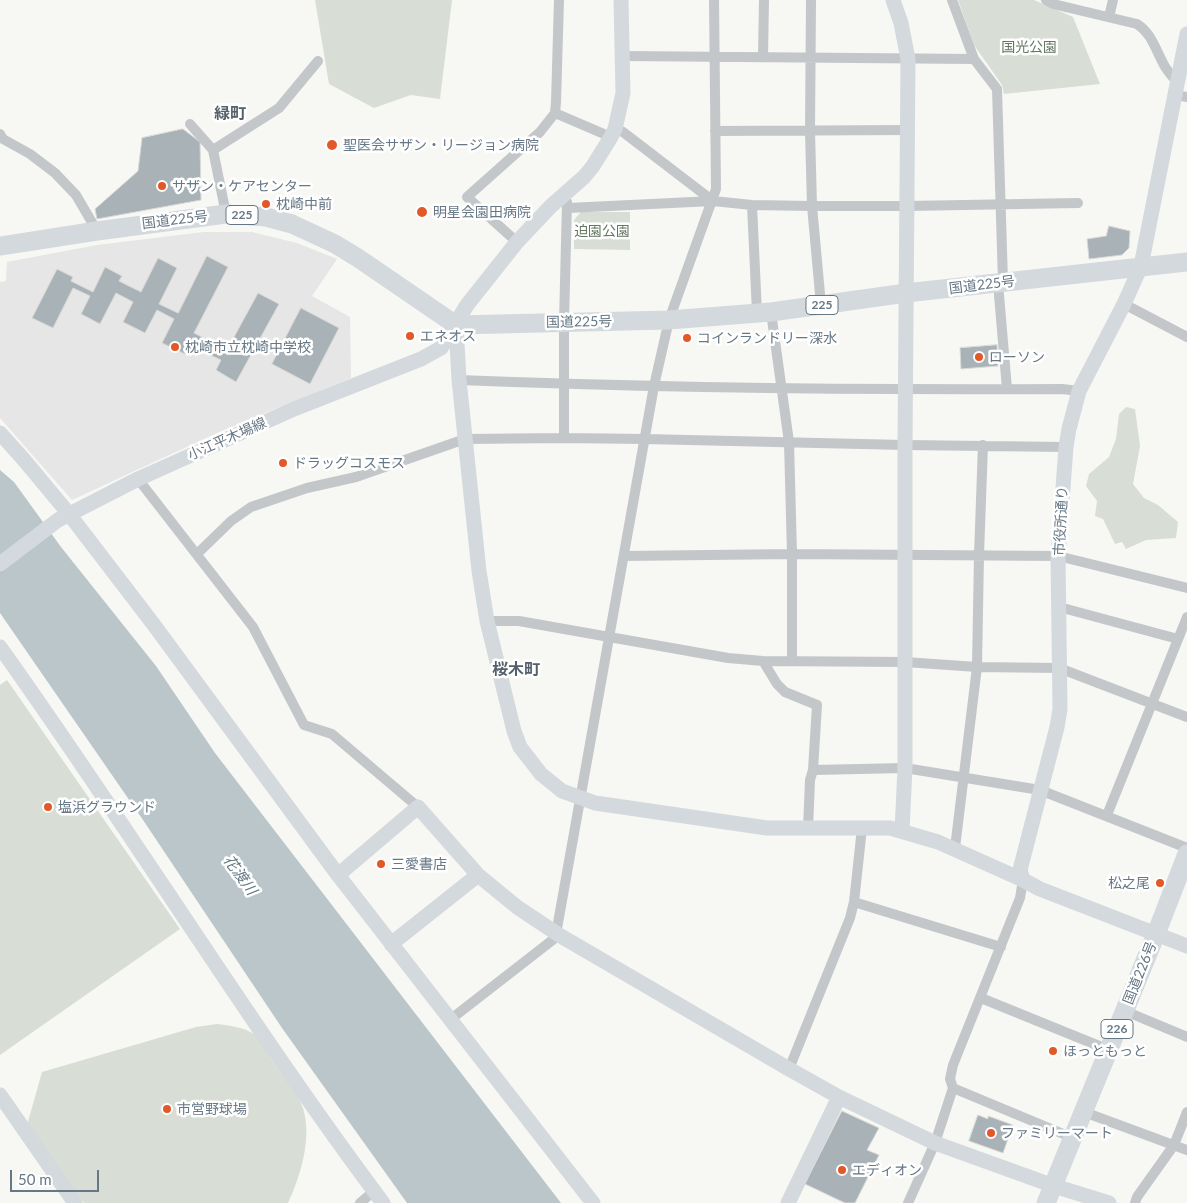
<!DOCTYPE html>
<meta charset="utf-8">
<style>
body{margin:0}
#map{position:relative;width:1187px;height:1203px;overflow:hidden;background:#f7f7f4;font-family:Lato,sans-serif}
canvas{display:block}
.scale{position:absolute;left:10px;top:1170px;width:89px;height:22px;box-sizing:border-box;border:2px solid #667785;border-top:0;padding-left:6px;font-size:15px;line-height:18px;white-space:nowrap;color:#667785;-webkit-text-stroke:4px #fff;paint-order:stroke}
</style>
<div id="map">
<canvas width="1187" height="1203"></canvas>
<div class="scale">50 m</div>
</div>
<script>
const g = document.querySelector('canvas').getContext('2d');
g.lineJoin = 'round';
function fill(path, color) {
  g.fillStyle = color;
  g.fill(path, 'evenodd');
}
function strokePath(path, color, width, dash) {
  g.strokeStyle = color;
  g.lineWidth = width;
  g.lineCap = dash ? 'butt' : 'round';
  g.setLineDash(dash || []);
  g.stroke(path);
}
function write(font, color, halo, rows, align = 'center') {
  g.font = font + ' Lato,"Noto Sans JP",sans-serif';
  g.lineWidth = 5;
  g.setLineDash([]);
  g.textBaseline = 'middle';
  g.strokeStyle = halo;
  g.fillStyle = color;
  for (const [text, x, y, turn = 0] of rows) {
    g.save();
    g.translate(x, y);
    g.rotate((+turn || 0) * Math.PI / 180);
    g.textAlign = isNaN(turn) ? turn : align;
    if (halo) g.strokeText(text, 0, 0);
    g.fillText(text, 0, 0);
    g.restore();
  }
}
const built = new Path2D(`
 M204 232H252L297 243 337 259 312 296 350 317 351 378 219 432 72 500 0 418V282L6 281 7 262 97 245Z`);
const green = new Path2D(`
 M315 0H452L440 99 411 95 374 108 329 84Z
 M958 0H1034L1073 17 1100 84 1004 94 1002 85 974 45Z
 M581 212H630V250L574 249V220Z
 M1126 407 1135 409 1140 446 1133 484 1144 498 1158 505 1178 522 1176 538 1146 540 1126 549 1122 542 1115 544 1103 519 1095 516 1097 501 1086 486 1089 474 1109 457 1116 439 1119 414Z
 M7 680 180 929 0 1055V685Z
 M217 1024C227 1025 249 1028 256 1036 264 1045 268 1056 275 1065 282 1076 296 1091 301 1103 314 1133 301 1175 288 1203H84L27 1125 42 1072 196 1027Z`);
const water = new Path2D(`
 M0 470 14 482 61 547 156 666 215 753 561 1203H407L282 1028 141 817 0 613Z`);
const building = new Path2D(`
 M183 129 200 142 201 200 97 219 95 209 138 171 142 138Z
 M1109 226 1130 231 1129 248 1122 255 1089 259 1087 239 1106 236Z
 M207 256 228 267 194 333 227 350 258 293 279 304 236 382 216 370 221 360 189 345 185 354 162 343 174 319 157 310 145 333 123 322 133 302 116 293 100 324 81 314 90 296 73 288 53 328 32 318 57 269 73 277 71 281 93 292 105 267 122 276 119 281 141 292 158 258 177 268 159 304 178 313Z
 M301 308 339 328 310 384 272 364Z
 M997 345 998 366 961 369 960 348Z
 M842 1111 879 1128 867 1150 879 1155 855 1203H845L805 1184Z
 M978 1115 988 1119V1116L1013 1125 1003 1153 969 1141Z`);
const street = new Path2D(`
 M811 0 810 131 812 206 821 305
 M952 0 974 59 997 89 1003 282
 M1046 0 1053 4 1137 24C1151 33 1155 48 1163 63 1166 70 1172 76 1177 82
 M1109 17 1113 0
 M622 56 974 59
 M763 57 764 0
 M1175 95 1187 97
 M555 113 611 137
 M190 124 213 150 226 214
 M615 129 623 132 713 201
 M715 131 908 130
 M0 134 3 139 30 154 55 173 76 195 97 231
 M213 150 279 108 318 61
 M752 205 757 313
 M568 208 713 201 752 205 812 206H907L1078 203
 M517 242 467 197 540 132 555 113 556 102 559 0
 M998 283 1007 389
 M1124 304 1187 337
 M771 312 789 442 792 554V661
 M459 380C659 388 861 390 1062 389L1079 391
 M564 438V322L567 202
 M138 479 253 627 304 725 332 734 418 807
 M197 554 231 521 251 507 307 488 356 477 465 439 564 438 645 439 905 445 1066 447
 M624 556 792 554 1058 556 1187 588
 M1059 607 1178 639
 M487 621H519L728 658 763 661 905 662 977 667 1059 668 1187 717
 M763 661 777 684 785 692 817 705 813 770 810 780 808 829
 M813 770 905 768 1040 790 1187 848
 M1107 815 1187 617
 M955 848 977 667 979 555 983 445
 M854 902 1001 947
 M556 934 654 386 669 320 716 189 714 0
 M981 998 1109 1050
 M1125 1011 1187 1037
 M451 1019 559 935
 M789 1069 850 918 854 902 862 828
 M953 1088 1073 1138
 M1084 1112 1187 1150
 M360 1203 374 1191
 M908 1203 935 1143 953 1088 950 1079 953 1065 1020 898 1023 880
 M1135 1203 1137 1197 1174 1145 1187 1112`);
const secondary = new Path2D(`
 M893 0 901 23 908 59 905 445V768L902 831
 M1187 34 1141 266 1124 304 1079 391 1069 429 1066 447 1058 556 1060 709 1057 727 1020 870 1023 880 1040 889 1187 946
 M456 325 459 380 479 571 487 621 514 731 520 747 541 774 562 791 595 803 767 828H890L938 842 1023 880
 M0 433 25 461 69 514 154 625 338 875 593 1203
 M0 564 58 520 138 479 294 409 421 359 441 348 467 305 517 242 551 206 584 177 593 166 611 137 615 129 623 93 621 0
 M0 647C131 830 248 1023 383 1203
 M338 875 418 807 478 875 517 907 559 935 789 1069 839 1097 935 1143 1054 1186 1109 1203
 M391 944 478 875
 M0 1095 75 1203
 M788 1203 839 1097`);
const highway = new Path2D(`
 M0 246 97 231 226 214 266 217 292 224 335 244 358 258 456 325 669 320 771 312 906 293 1187 262
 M1046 1203 1156 934 1187 854`);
const markers = [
 [332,145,6,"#e25829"],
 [162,186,5,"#e25829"],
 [266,204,5,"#e25829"],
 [422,212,6,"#e25829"],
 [410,336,5,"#e25829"],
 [687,338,5,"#e25829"],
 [175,347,5,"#e25829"],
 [979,357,5,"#e25829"],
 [283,463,5,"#e25829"],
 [48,807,5,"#e25829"],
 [381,864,5,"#e25829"],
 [1160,883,5,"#e25829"],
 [1053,1051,5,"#e25829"],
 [167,1109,5,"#e25829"],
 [991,1133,5,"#e25829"],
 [842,1170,5,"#e25829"]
];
const shields = [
 [242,215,32],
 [822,305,32],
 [1117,1029,32]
];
const shieldNames = [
 ["225",242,215],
 ["225",822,305],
 ["226",1117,1029]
];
const parkNames = [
 ["国光公園",1029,47],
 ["迫園公園",602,231]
];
const poiNames = [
 ["聖医会サザン・リージョン病院",343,145],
 ["サザン・ケアセンター",172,186],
 ["枕崎中前",276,204],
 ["明星会園田病院",433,212],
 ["エネオス",420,336],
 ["コインランドリー深水",697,338],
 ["枕崎市立枕崎中学校",185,347],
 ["ローソン",989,357],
 ["ドラッグコスモス",293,463],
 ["塩浜グラウンド",58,807],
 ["三愛書店",391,864],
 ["松之尾",1150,883,"right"],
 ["ほっともっと",1063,1051],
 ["市営野球場",177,1109],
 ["ファミリーマート",1001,1133],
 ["エディオン",852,1170]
];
const streetNames = [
 ["国道225号",175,220,-7],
 ["国道225号",982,285,-7],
 ["国道225号",579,322,-1],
 ["小江平木場線",227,439,-24],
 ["市役所通り",1061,521,-87],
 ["国道226号",1140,973,-68]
];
const waterNames = [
 ["花渡川",240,875,54]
];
const quarterNames = [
 ["緑町",230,114],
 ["桜木町",516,670]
];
fill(built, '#e5e6e5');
fill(green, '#d8ded5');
fill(water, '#bac6ca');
fill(building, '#a9b2b7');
strokePath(building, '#d9d9d6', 1);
strokePath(street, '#c3c7ca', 10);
strokePath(secondary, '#d4d9dd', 15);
strokePath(highway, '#d4d9dd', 19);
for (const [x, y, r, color] of markers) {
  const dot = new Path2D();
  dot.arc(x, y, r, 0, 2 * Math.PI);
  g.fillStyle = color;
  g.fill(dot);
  strokePath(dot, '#fff', 2);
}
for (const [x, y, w] of shields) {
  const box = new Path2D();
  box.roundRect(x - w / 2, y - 9.5, w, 19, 4);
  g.fillStyle = '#fff';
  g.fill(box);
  strokePath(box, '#667785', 1);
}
write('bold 12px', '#667785', null, shieldNames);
write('14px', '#657761', '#fff', parkNames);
write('14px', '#667785', '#fff', poiNames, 'left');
write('14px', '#667785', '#fff', streetNames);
write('italic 15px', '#627881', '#fff', waterNames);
write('bold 16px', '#54606a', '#fff', quarterNames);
</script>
